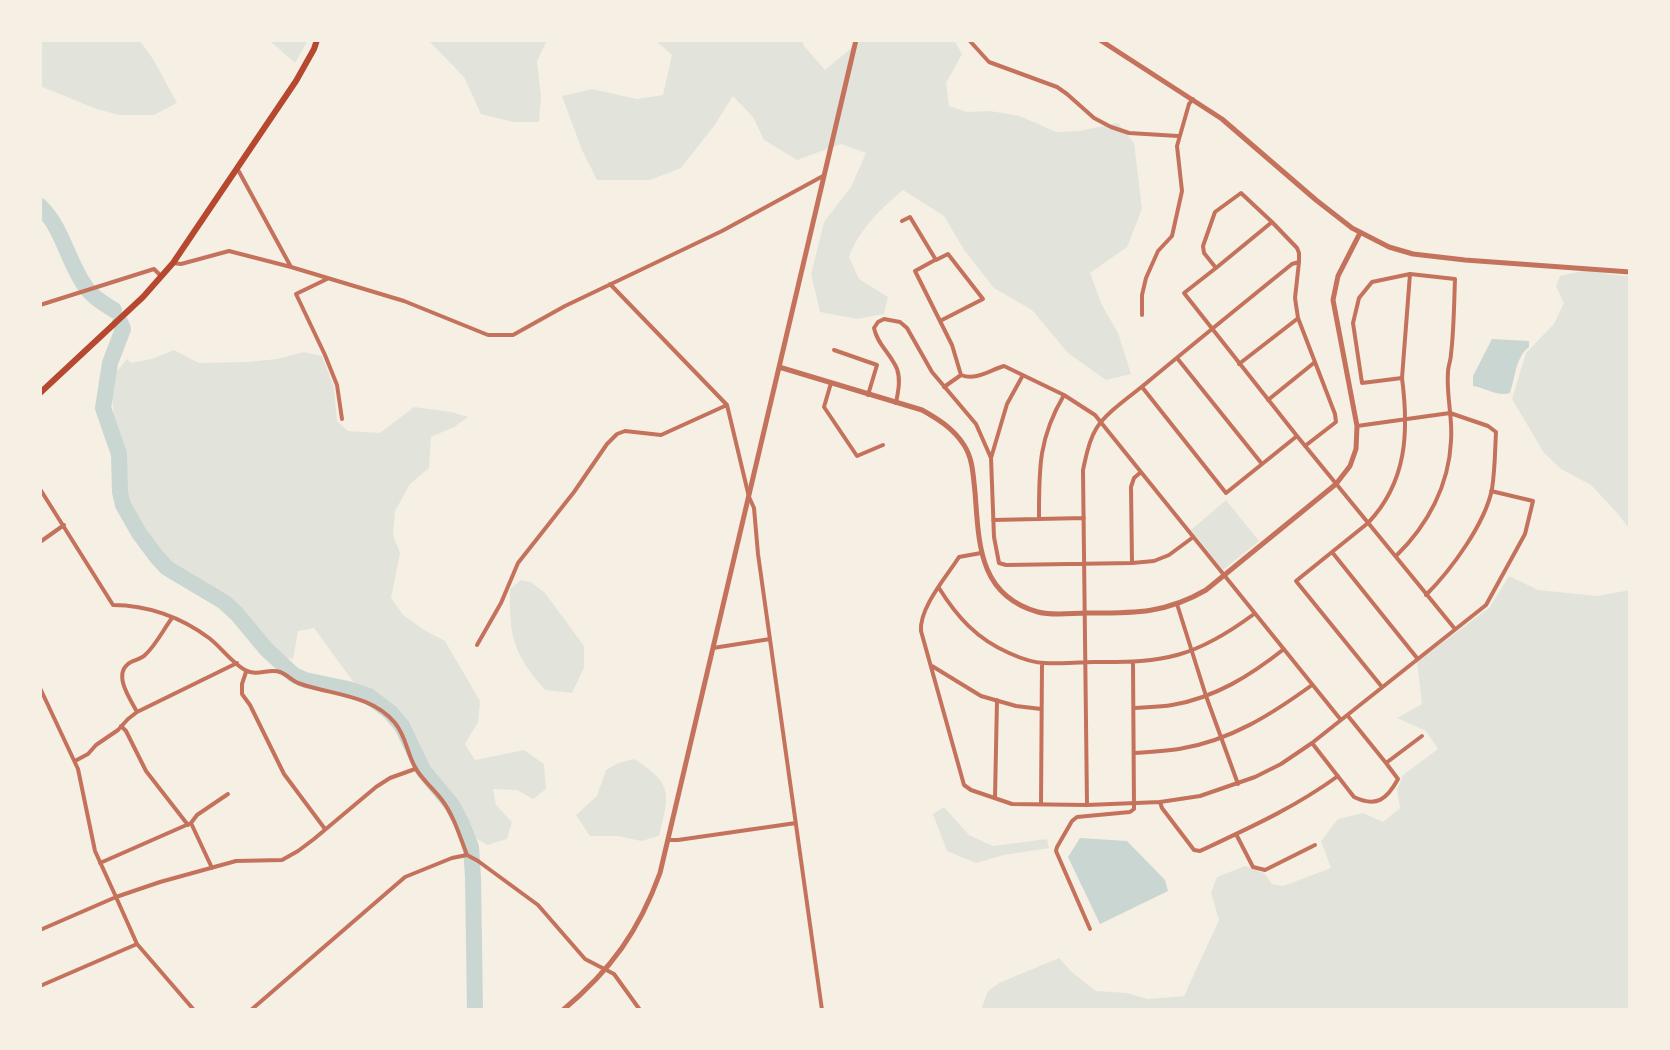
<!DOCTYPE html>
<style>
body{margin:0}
#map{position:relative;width:1670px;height:1050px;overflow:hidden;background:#f6efe4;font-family:Figtree,sans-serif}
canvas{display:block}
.frame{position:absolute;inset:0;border:42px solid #f6efe4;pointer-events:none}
</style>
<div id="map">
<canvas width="1670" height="1050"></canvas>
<div class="frame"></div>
</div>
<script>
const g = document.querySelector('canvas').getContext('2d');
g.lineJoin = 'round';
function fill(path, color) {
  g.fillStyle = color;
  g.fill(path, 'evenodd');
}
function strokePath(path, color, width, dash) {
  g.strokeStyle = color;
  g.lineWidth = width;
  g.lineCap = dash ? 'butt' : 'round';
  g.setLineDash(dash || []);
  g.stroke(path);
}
const green = new Path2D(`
 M40 40H139L153 59 177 103 154 115H119L94 108 40 86Z
 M269 40H308L295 63Z
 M428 40H547L537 61 541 97 539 122H513L481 114 464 77Z
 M655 40H802L804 46 825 70 849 50 858 40H954L962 54 946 83 949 106 967 112 990 111 1020 116 1056 132 1079 131 1118 123 1134 143 1142 209 1127 247 1090 273 1102 305 1118 333 1131 374 1106 380 1068 353 1032 310 994 288 964 250 944 216 903 190C880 210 860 228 849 257L859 279 888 297 884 314 857 319 820 312 811 274 824 222 851 187 866 153 841 144 797 160 764 140 753 117 733 96 714 126 681 168 650 180H597L582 150 562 96 592 89 637 99 663 95 672 55Z
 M1582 271C1598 271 1613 276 1630 276V530L1619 515 1591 485 1561 469 1544 453 1512 399 1526 353 1554 324 1564 303 1556 286 1560 276Z
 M174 350 199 363 248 362 277 359 304 352 322 356 334 387 337 421 348 431 380 433 414 407 451 412 468 417 454 427 431 437 429 468 410 484 395 511 393 535 400 553 391 598 403 615 424 630 445 641 480 701 478 722 465 744 475 760 524 750 544 764 546 789 533 799 517 790 493 789 496 805 512 822 507 839 487 845 474 837 462 813 428 771 400 717 377 692 357 687 314 628 298 631 293 659 280 657 255 637 211 596 187 587 151 554 134 526 124 494 119 467 110 379 127 359 131 363 152 359Z
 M1226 500 1259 541 1223 570 1191 530Z
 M1509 576 1538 590 1598 596 1630 590V1010H981L988 991 999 983 1059 958 1072 972 1096 991 1127 993 1148 999 1184 996 1219 920 1211 893 1217 877 1245 866 1264 873 1272 884 1283 886 1331 868 1321 841 1338 819 1363 813 1383 822 1400 808 1397 789 1403 775 1438 749 1426 731 1397 718 1422 704 1417 662 1490 607Z
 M521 580 531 582 545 593 584 646V668L572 693 545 690C513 653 509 637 510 589Z
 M634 759C673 783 670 794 659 836L641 841 618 836H590L576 815 597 796 606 770 618 763Z
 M944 807 969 835 993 846 1047 839 1049 848 1004 855 976 863 947 851 933 814Z`);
const water = new Path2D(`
 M1492 339 1529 341V347C1516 356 1515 378 1510 393 1498 397 1486 388 1473 386V376Z
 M1080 838 1127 841 1165 880 1168 891 1100 924 1068 857Z`);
const river = new Path2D(`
 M40 206C64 229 68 265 88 290 95 299 105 304 114 310
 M120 322 123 329 110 363 103 408 119 454 120 492 123 505 139 533 156 556 167 568 224 602 237 614 266 649 294 675 305 680 348 689 369 696 390 712 402 726 423 770 452 805 461 822 471 847 473 877 475 1010`);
const minor = new Path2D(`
 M969 40 989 62 1057 87 1067 94 1094 118 1111 127 1129 133 1178 136
 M237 168 291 267 404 301 488 335H513L565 306 722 231 823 176
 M902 221 910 217 936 260 948 254 983 299 940 321
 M1272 222 1241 193 1215 212 1203 246 1204 253 1216 268 1184 293 1297 436 1455 629
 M935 260 915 271 952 345 961 375 944 387
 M173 263 181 264 229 251 291 267
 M1216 268 1272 222 1297 248 1299 253V262L1295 298 1298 318 1335 414 1336 422 1305 446
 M327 279 296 294 325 355 337 385 342 419
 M610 284 727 405 749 497 754 508 758 554 822 1010
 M40 305 154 269 161 276
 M1142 315V295L1146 278 1158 251 1172 236 1182 191 1177 146 1189 104 1193 99
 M834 350 877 365 868 395
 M1177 358 1262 464
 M1239 364 1297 319
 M961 375C976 381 990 370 1004 366L1064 395 1095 415 1341 720
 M1023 375 1007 404 991 458 994 537 999 563 1006 565 1132 563 1154 561 1169 555 1192 538
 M831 383 824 407 857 456 883 445
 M1142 387 1226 493 1297 436
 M1268 400 1315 362
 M896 403C898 392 901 380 897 369 891 354 877 344 874 328L878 322 884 319 900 322 907 328 932 372 976 424 991 458
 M1357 426 1450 413 1488 426 1496 432C1495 451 1495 470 1492 489 1485 524 1451 570 1426 595
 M40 489 113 605C147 605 181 617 209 638 221 647 231 662 245 670 257 677 269 668 280 672 288 675 293 682 301 684 333 695 372 695 395 723 406 736 407 753 415 767 421 779 434 789 442 800 454 816 460 837 467 855
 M1039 519C1039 470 1038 439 1064 395
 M993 520 1084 518
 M40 542 64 525
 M1332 552 1417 658
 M981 553 959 557C947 576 919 608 921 631L964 785 971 790 1012 804 1087 805 1160 802 1200 796 1255 777 1281 764 1312 743 1486 605 1525 534 1533 501 1491 491
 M1396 556C1428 525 1449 485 1451 441 1453 418 1446 395 1448 372 1448 366 1451 360 1451 354 1454 329 1454 304 1455 279L1410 274 1372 282 1359 298 1353 323 1362 383 1402 378 1410 274
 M1132 563 1131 487 1134 478 1141 472
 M939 588C957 617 977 639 1009 653 1020 658 1032 663 1045 663 1061 664 1077 662 1094 662 1165 663 1196 657 1254 614
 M1177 604 1206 696 1238 784
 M477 645 501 603 518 563 574 492 607 444 617 434 625 431 661 435 727 405
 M713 648 770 639
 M932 666 981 696 1016 706 1041 709
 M246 672 242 684V694L250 705 284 774 325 829
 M1382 687 1296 581 1368 523C1407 482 1409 432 1402 378
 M40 688 78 769 95 851 116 897 40 930
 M1134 708C1147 707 1160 707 1172 705 1215 698 1251 675 1284 649
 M137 712C131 700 113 676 128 664 132 660 140 660 145 655 156 645 163 630 172 618
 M1348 716 1386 763 1422 736
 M121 726 126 731 146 771 188 825
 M1312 743 1354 797C1377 808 1387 799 1398 779L1386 763
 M1135 753C1150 752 1165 751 1179 749 1230 741 1272 714 1312 685
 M75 761 88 754 96 745 118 730 128 719 137 712 237 663
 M995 798 997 700
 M1160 802 1162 808 1194 850 1200 851C1249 828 1294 808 1338 776
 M1041 804 1042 663
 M1087 805 1083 470C1086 457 1088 442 1096 429 1107 411 1134 394 1150 380 1197 341 1245 302 1292 264L1299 262
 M191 823 197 815 228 794
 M1236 834 1253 867 1265 870 1315 845
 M668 840H678L796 823
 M100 863 191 823 212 868
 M1090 929 1056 851 1057 847 1072 821 1077 817 1130 812 1134 809 1133 663
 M40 986 137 944
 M194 1010 137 944 116 897 160 882 236 861 282 860 298 851 314 839 376 787 390 778 415 769
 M251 1010 405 877 452 858 467 855 478 861 538 905 585 959 614 974 640 1010`);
const tertiary = new Path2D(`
 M1100 40 1222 119 1316 200 1352 228 1389 247 1413 254 1465 260 1630 272
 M779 367 922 410C938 419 953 428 964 445 973 459 973 475 975 492 979 543 978 595 1038 612 1053 616 1072 613 1087 613 1133 613 1165 614 1206 590L1336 484 1350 466 1356 449 1357 426 1333 300 1338 276 1360 233
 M563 1010C611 970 639 931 660 873L856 40`);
const primary = new Path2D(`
 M40 393 143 297 173 263 296 81 314 49 317 40`);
fill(green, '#e2e4dc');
fill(water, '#c9d6d2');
strokePath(river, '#c9d6d2', 16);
strokePath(minor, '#c5725c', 4);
strokePath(tertiary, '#c5725c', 5);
strokePath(primary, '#b5482f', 6);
</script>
